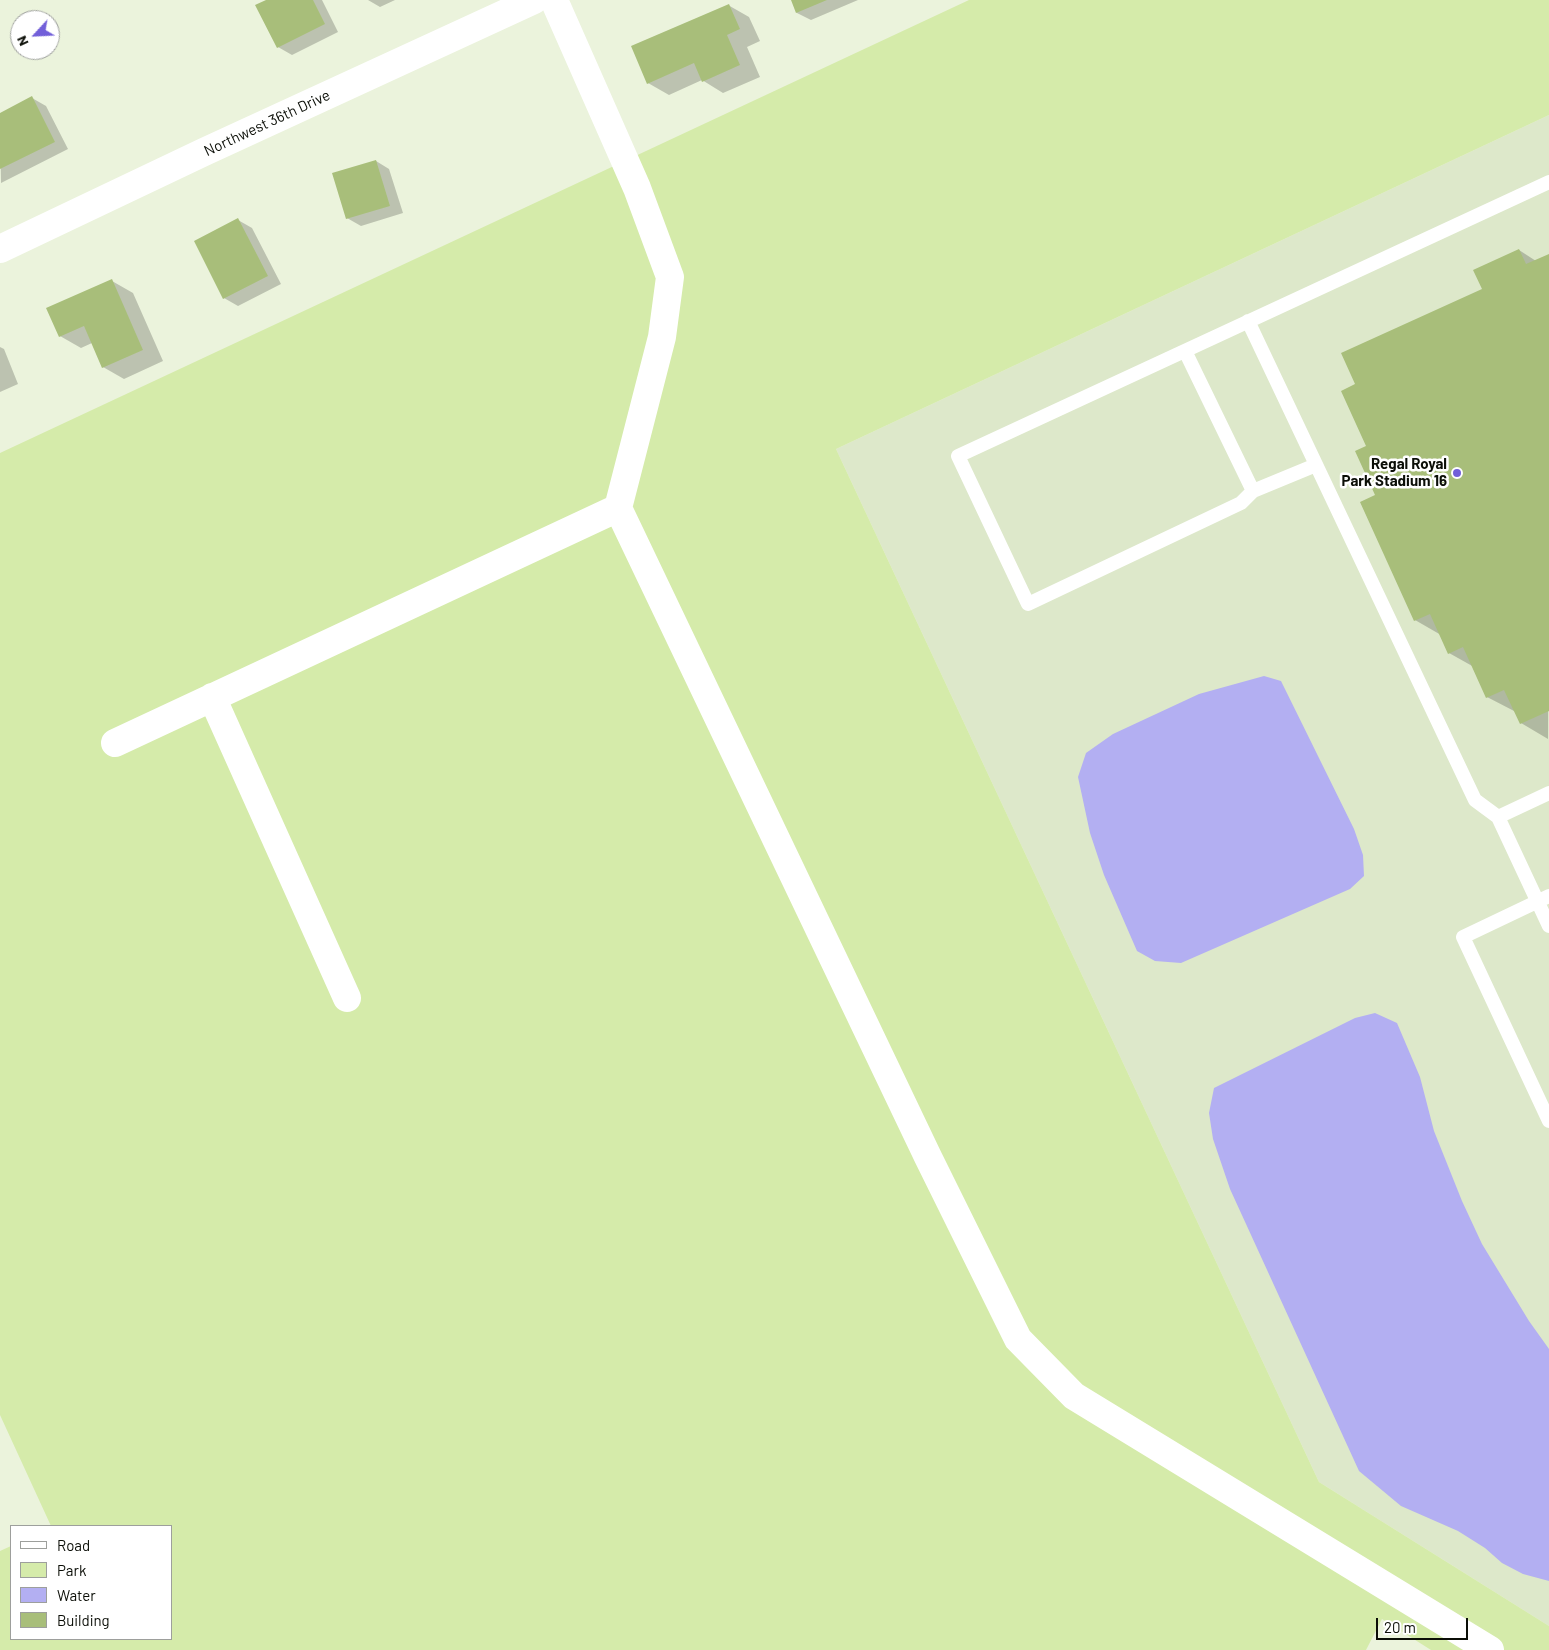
<!DOCTYPE html>
<style>
body{margin:0}
#map{position:relative;width:1549px;height:1650px;overflow:hidden;background:#ebf3dc;font-family:Barlow,sans-serif}
canvas{display:block}
.legend{position:absolute;left:10px;top:1525px;width:162px;height:115px;box-sizing:border-box;background:#fff;border:1px solid #9d9f9c;margin:0;padding:6px 9px;list-style:none;font-size:15px;color:#0b0e07}
.legend li{display:flex;align-items:center;gap:10px;height:25px}
.legend b{width:25px;border:1px solid #9d9f9c}
.north{position:absolute;left:10px;top:10px;width:50px;height:50px;box-sizing:border-box;background:#fff;border:1px solid #9d9f9c;border-radius:50%;rotate:245deg;font-size:14px;font-weight:700;line-height:20px;text-align:center;color:#0b0e07}
.north::after{content:'';display:block;margin:auto;width:18px;height:22px;background:#725fd9;clip-path:polygon(50% 0,100% 100%,50% 72%,0 100%)}
.scale{position:absolute;left:1376px;top:1618px;width:92px;height:22px;box-sizing:border-box;border:2px solid #0b0e07;border-top:0;padding-left:6px;font-size:15px;line-height:18px;white-space:nowrap;color:#0b0e07;-webkit-text-stroke:4px #fff;paint-order:stroke}
</style>
<div id="map">
<canvas width="1549" height="1650"></canvas>
<ul class="legend">
<li><b style="height:6px;background:#fff"></b>Road</li>
<li><b style="height:14px;background:#d5ebaa"></b>Park</li>
<li><b style="height:14px;background:#b3aff2"></b>Water</li>
<li><b style="height:14px;background:#a8be7a"></b>Building</li>
</ul>
<div class="north">N</div>
<div class="scale">20 m</div>
</div>
<script>
const g = document.querySelector('canvas').getContext('2d');
g.lineJoin = 'round';
function fill(path, color) {
  g.fillStyle = color;
  g.fill(path, 'evenodd');
}
function strokePath(path, color, width, dash) {
  g.strokeStyle = color;
  g.lineWidth = width;
  g.lineCap = dash ? 'butt' : 'round';
  g.setLineDash(dash || []);
  g.stroke(path);
}
function write(font, color, halo, rows, align = 'center') {
  g.font = font + ' Barlow,sans-serif';
  g.lineWidth = 5;
  g.setLineDash([]);
  g.textBaseline = 'middle';
  g.strokeStyle = halo;
  g.fillStyle = color;
  for (const [text, x, y, turn = 0] of rows) {
    g.save();
    g.translate(x, y);
    g.rotate((+turn || 0) * Math.PI / 180);
    g.textAlign = isNaN(turn) ? turn : align;
    if (halo) g.strokeText(text, 0, 0);
    g.fillText(text, 0, 0);
    g.restore();
  }
}
const built = new Path2D(`
 M1549 115V1626L1319 1482 836 449Z`);
const green = new Path2D(`
 M969 0H1549V115L836 449 1319 1482 1549 1626V1650H1431L1382 1619 1366 1650H0V1551L11 1546V1639H171V1526H51L0 1415V453Z`);
const water = new Path2D(`
 M1264 676 1281 681 1354 829 1363 855 1364 876 1350 889 1181 963 1155 961 1137 951 1104 875 1090 833 1078 777 1086 753 1113 734 1199 694Z
 M1375 1013 1397 1023 1420 1077 1434 1131 1462 1201 1482 1244 1529 1321 1549 1349V1581L1523 1574 1502 1563 1485 1548 1458 1531 1401 1506 1359 1471 1230 1189 1213 1139 1209 1113 1214 1088 1355 1018Z`);
const shadow = new Path2D(`
 M268 0H322L338 32 292 55 278 47 257 6Z
 M368 0H395L380 7Z
 M792 0H858L811 20 797 13Z
 M728 5 749 17 760 41 747 47 760 77 723 93 702 80 669 95 648 83Z
 M32 98 46 106 68 149 1 183 0 114Z
 M376 161 389 169 403 213 361 226 347 218Z
 M238 220 252 228 281 284 238 306 224 298Z
 M1519 250 1536 261 1549 255 1548 739 1521 723 1516 712 1487 697 1474 667 1449 653 1441 635 1415 620 1361 503 1376 496 1357 385 1483 290Z
 M112 281 133 293 163 361 124 379 103 367 92 343 81 348 60 336Z
 M0 347 4 349 18 384 0 392Z`);
const building = new Path2D(`
 M266 0H313L325 24 277 48 255 5Z
 M791 0H827L796 13Z
 M729 4 740 29 727 35 740 65 702 82 694 63 647 84 631 46Z
 M32 96 55 142 0 169V113Z
 M376 160 390 206 346 219 332 173Z
 M238 218 268 276 223 299 194 241Z
 M1519 249 1526 264 1549 254V711L1520 724 1504 690 1486 698 1463 647 1448 654 1430 614 1414 621 1360 502 1375 495 1355 451 1366 446 1341 391 1355 384 1341 353 1482 289 1473 270Z
 M112 279 143 350 102 368 84 326 59 337 46 308Z`);
const service = new Path2D(`
 M1248 321 1475 800 1498 817 1549 926
 M1185 351 1253 491
 M1316 465 1253 491 1241 503 1028 604 958 456 1549 182
 M1498 817 1549 793
 M1549 896 1463 937 1549 1121`);
const minor = new Path2D(`
 M0 249 204 152 534 0
 M618 508 928 1157 1018 1339 1074 1396 1490 1650
 M212 697 347 998
 M115 743 618 508 662 337 670 277 637 188 554 0`);
const markers = [
 [1457,473,5,"#725fd9"]
];
const streetNames = [
 ["Northwest 36th Drive",267,123,-25]
];
const poiNames = [
 ["Regal Royal",1447,464],
 ["Park Stadium 16",1447,481]
];
fill(built, '#dde8ca');
fill(green, '#d5ebaa');
fill(water, '#b3aff2');
fill(shadow, '#0003');
fill(building, '#a8be7a');
strokePath(service, '#fff', 14);
strokePath(minor, '#fff', 28);
for (const [x, y, r, color] of markers) {
  const dot = new Path2D();
  dot.arc(x, y, r, 0, 2 * Math.PI);
  g.fillStyle = color;
  g.fill(dot);
  strokePath(dot, '#fff', 2);
}
write('15px', '#0b0e07', '#fff', streetNames);
write('bold 15px', '#0b0e07', '#fff', poiNames, 'right');
</script>
